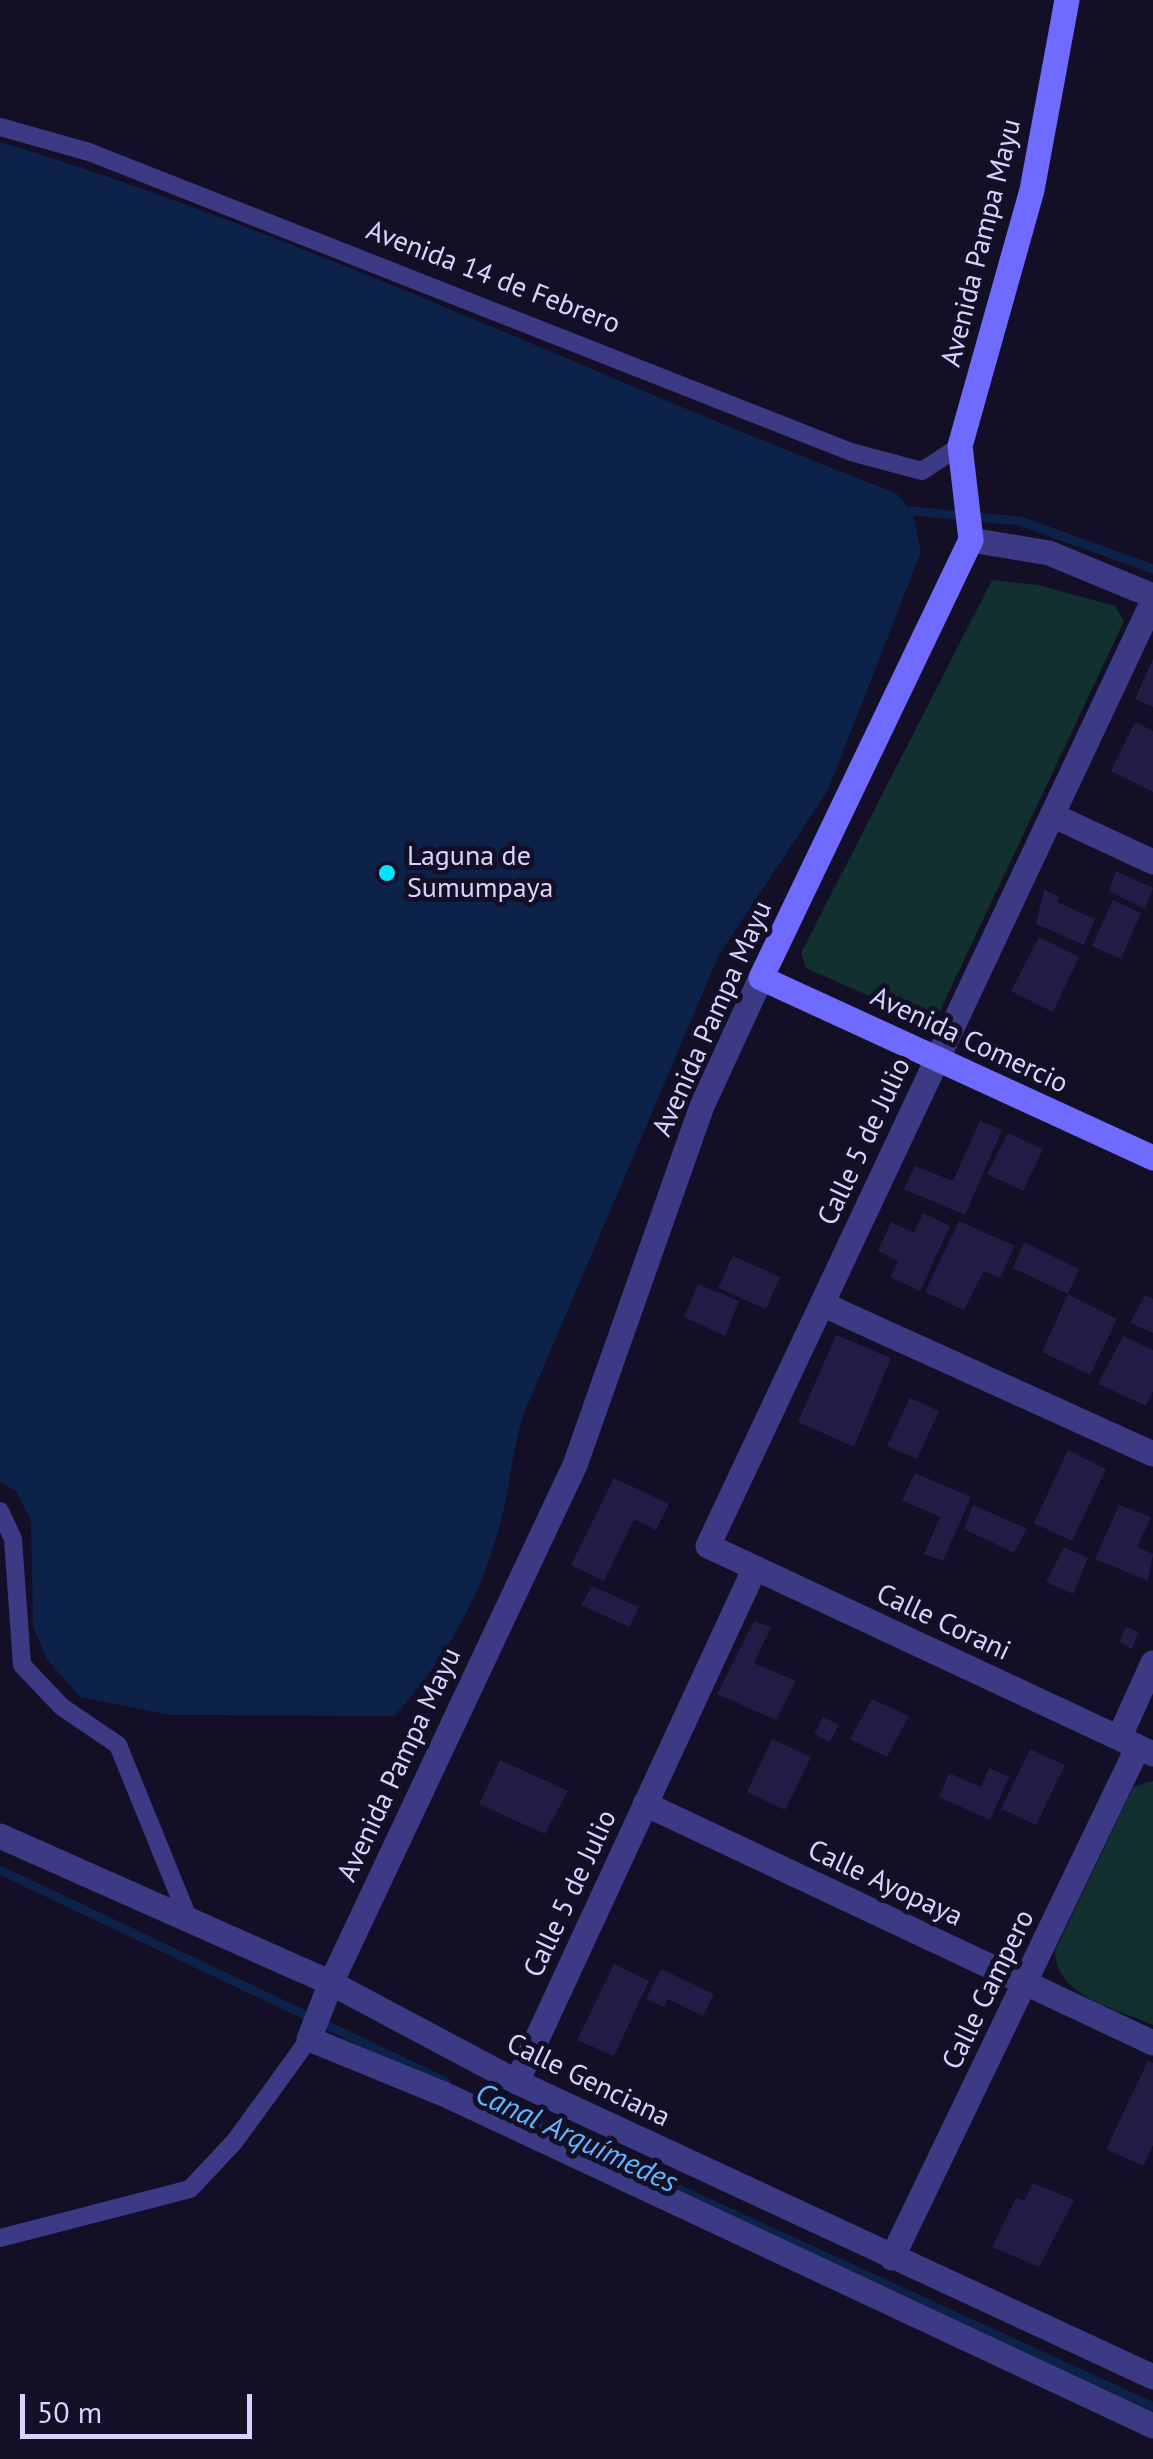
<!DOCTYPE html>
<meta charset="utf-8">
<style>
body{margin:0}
#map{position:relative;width:1153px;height:2459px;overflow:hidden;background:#130f26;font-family:"PT Sans",sans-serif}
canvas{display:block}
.scale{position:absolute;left:20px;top:2394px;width:232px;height:45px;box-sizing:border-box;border:5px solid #d9d4ff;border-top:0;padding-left:12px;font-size:30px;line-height:35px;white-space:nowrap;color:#d9d4ff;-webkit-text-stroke:8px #130f26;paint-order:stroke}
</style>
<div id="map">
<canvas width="1153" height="2459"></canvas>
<div class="scale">50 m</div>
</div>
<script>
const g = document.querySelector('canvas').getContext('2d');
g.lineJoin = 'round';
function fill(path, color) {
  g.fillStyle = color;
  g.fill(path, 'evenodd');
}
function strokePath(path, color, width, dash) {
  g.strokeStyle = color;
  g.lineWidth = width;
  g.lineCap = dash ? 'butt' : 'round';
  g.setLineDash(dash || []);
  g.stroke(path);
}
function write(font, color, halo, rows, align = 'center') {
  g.font = font + ' "PT Sans",sans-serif';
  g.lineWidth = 10;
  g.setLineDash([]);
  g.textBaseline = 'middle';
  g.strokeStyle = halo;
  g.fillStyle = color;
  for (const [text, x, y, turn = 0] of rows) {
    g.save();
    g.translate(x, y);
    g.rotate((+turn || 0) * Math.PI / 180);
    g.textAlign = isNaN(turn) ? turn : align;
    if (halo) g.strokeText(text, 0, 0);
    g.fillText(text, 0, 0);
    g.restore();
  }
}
const green = new Path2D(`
 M992 580 1038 585 1115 606 1124 621 940 1011 925 1021 806 968 801 953Z
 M1153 1781V2025C1116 2008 1056 1997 1055 1951L1133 1787Z`);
const water = new Path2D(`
 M0 142C307 235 597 379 896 493L912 511 921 552 828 790 719 955 525 1411C515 1440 512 1465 507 1493 492 1576 451 1656 394 1716L169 1715 80 1697 46 1658 33 1626 31 1520 16 1491 0 1482Z`);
const stream = new Path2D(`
 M912 511 1020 521 1153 569
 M0 1870 446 2082
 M515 2114 1153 2407`);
const building = new Path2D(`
 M1153 659V707L1135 699Z
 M1135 722 1153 731V792L1111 771Z
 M1116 871 1153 888 1145 909 1109 891Z
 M1044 890 1060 897 1057 902 1095 919 1084 945 1036 924Z
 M1113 900 1141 913 1121 959 1092 946Z
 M1039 937 1079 957 1053 1012 1011 991Z
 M980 1121 1002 1130 965 1215 904 1189 915 1166 953 1181Z
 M1008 1133 1043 1149 1023 1191 987 1174Z
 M923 1213 950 1226 920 1291 890 1277 898 1261 878 1251 891 1222 914 1233Z
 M959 1221 1015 1246 1000 1278 984 1271 964 1310 925 1292Z
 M1024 1242 1079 1269 1068 1294 1117 1319 1090 1375 1042 1352 1068 1294 1013 1268Z
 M733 1256 780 1277 766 1309 718 1288Z
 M698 1284 739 1301 725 1336 684 1317Z
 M1145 1295 1153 1299V1333L1130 1323Z
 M836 1335 891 1358 854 1447 798 1422Z
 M1123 1336 1153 1350V1391L1146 1406 1098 1384Z
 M910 1398 939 1411 917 1459 887 1446Z
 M1068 1450 1106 1469 1072 1541 1034 1523Z
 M915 1473 971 1497 943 1561 924 1554 940 1517 902 1500Z
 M614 1478 669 1504 656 1530 634 1519 604 1581 571 1565Z
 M973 1505 1027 1529 1014 1553 964 1529Z
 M1119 1505 1151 1517 1137 1547 1153 1554 1148 1581 1095 1559Z
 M1064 1547 1088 1558 1073 1594 1046 1582Z
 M592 1586 639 1607 629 1627 581 1605Z
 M754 1621 771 1627 754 1663 796 1681 776 1720 717 1694Z
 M1126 1627 1139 1632 1132 1649 1119 1642Z
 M872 1699 909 1716 887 1757 850 1739Z
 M823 1717 839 1725 830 1742 814 1734Z
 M772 1739 811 1757 785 1810 747 1792Z
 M1030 1749 1065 1765 1036 1825 1001 1809Z
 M500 1760 568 1791 545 1834 479 1804Z
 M989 1768 1009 1777 990 1820 939 1797 949 1773 981 1787Z
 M614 1964 649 1981 614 2056 577 2040Z
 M661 1969 714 1994 703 2016 668 1999 664 2007 646 1999Z
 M1148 2061 1153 2063V2145L1143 2166 1106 2149Z
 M1033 2183 1074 2200 1039 2267 992 2247 1016 2198 1024 2201Z`);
const lane = new Path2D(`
 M0 127 89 152 851 452 922 471 960 446
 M0 1511 13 1539 22 1665 62 1707 118 1745 189 1920
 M0 2238 190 2189 235 2141 309 2039`);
const street = new Path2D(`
 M971 540 1049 553 1153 596
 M1153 601 708 1546 1153 1754
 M1052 815 1153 862
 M761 978 702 1106 575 1465 331 1983 309 2039 446 2095 1153 2426
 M822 1304 1153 1454
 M1119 1738 1153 1663
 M645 1804 1153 2043
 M0 1836 331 1983 517 2082 1153 2377
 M517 2082 755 1568
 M892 2258 1138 1747`);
const secondary = new Path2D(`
 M1067 0 1032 190 960 446 971 540 761 978 1153 1158`);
const markers = [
 [387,873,10,"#00e5ff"]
];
const streetNames = [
 ["Avenida Pampa Mayu",982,243,-76],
 ["Avenida 14 de Febrero",493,278,21],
 ["Avenida Pampa Mayu",713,1019,-66],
 ["Avenida Comercio",969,1041,25],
 ["Calle 5 de Julio",865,1142,-65],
 ["Calle Corani",943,1623,25],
 ["Avenida Pampa Mayu",400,1765,-65],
 ["Calle Ayopaya",885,1884,25],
 ["Calle 5 de Julio",571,1894,-65],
 ["Calle Campero",989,1990,-64],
 ["Calle Genciana",588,2081,26]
];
const poiNames = [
 ["Laguna de",407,857],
 ["Sumumpaya",407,889]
];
const waterNames = [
 ["Canal Arquímedes",576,2139,25]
];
fill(green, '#12302f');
fill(water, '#0c2248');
strokePath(stream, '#0c2248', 9);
fill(building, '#241b47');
strokePath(lane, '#3d3a85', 18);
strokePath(street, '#3d3a85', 25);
strokePath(secondary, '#6f6bff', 25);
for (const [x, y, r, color] of markers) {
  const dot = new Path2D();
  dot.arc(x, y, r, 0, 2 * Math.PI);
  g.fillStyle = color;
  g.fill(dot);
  strokePath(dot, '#130f26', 4);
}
write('28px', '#d9d4ff', '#130f26', streetNames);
write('28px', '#d9d4ff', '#130f26', poiNames, 'left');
write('italic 30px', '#62b6ff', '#130f26', waterNames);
</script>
